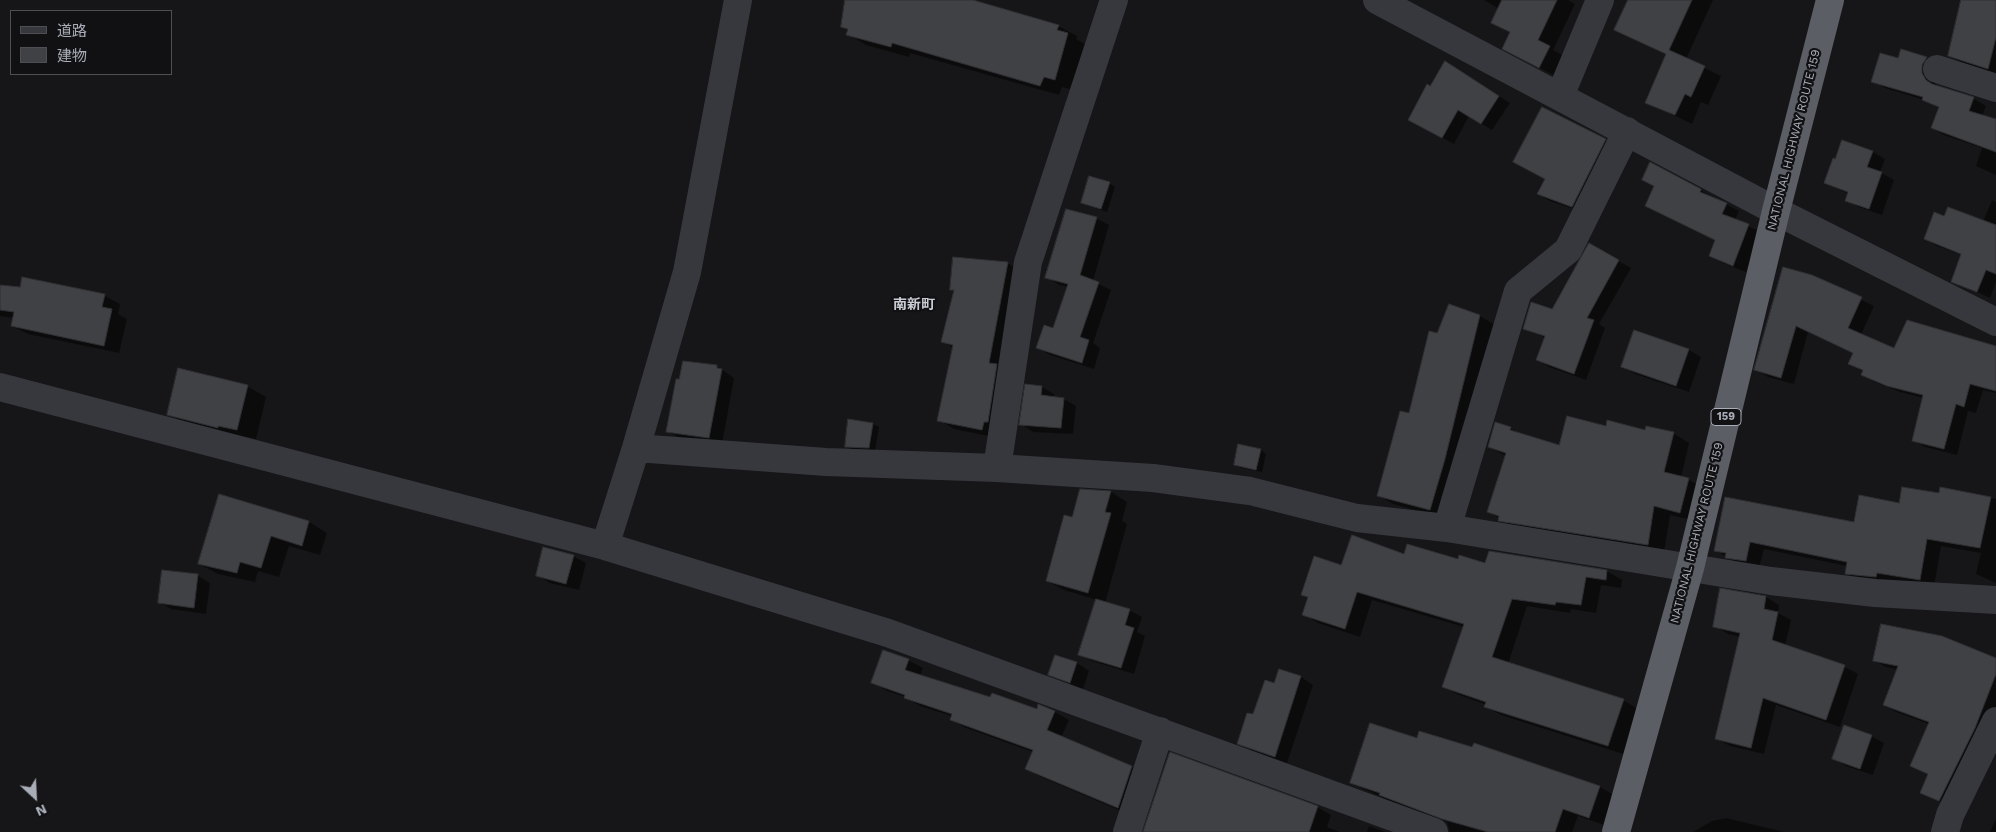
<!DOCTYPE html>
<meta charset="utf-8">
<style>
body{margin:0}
#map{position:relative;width:1996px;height:832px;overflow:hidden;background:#161618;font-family:"Work Sans","Noto Sans JP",sans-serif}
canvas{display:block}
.legend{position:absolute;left:10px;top:10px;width:162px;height:65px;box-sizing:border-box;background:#111113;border:1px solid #4d4f55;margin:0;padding:6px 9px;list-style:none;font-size:15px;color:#a8adb8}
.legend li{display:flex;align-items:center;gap:10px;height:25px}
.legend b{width:25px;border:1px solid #4d4f55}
.north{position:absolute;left:10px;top:772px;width:50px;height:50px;-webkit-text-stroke:4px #111113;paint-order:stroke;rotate:155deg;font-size:14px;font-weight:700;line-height:20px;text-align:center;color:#a8adb8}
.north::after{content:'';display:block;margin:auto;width:18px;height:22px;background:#a8adb8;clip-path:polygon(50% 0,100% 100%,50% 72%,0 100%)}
</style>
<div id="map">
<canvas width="1996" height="832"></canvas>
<ul class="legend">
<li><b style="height:6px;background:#37383d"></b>道路</li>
<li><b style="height:14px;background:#404145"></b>建物</li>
</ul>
<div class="north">N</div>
</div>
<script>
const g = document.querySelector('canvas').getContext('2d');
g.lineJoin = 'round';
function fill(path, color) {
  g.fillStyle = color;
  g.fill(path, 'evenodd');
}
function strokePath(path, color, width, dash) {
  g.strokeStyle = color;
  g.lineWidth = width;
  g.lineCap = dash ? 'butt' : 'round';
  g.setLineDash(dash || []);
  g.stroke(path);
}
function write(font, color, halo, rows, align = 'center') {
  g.font = font + ' "Work Sans","Noto Sans JP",sans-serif';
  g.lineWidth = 4.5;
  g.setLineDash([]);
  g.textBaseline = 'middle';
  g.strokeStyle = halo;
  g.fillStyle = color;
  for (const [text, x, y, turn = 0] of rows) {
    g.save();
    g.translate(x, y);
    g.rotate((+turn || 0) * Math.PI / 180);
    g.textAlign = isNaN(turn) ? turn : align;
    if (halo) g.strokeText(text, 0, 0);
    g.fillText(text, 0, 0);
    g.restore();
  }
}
const shadow = new Path2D(`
 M846 0H968L1058 26 1077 36 1076 39 1085 44 1073 90 1062 87 1059 95 910 53 909 57 866 45 848 34 849 30 842 26Z
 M1484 0H1568L1575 4 1553 50 1564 56 1555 76 1519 57 1511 33 1492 22 1499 9Z
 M1629 0H1713L1686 59 1721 76 1708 105 1701 102 1692 124 1647 102 1667 55 1616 30Z
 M1962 0H1996V74L1963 64 1949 55Z
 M1902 51 1927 58 1939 65 1934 81 1937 87 1974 99 1986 106 1982 116 1996 121V175L1976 166 1982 148 1944 135 1932 128 1939 108 1924 100 1885 88 1873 81 1899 60ZM1924 59H1927L1920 71Z
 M1456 69 1510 103 1492 130 1469 116 1454 144 1420 126 1431 88Z
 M1605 140 1617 147 1585 213 1550 201 1538 194 1546 179Z
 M1873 152 1885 159 1880 172 1894 180 1882 215 1859 207 1847 200 1849 194 1825 183Z
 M1109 183 1115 187 1107 212 1082 203Z
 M1700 190 1739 211 1735 220 1761 232 1746 272 1723 263 1710 256 1716 240 1659 212Z
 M1992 200 1996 202V282L1990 298 1953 281 1962 255 1937 246 1925 239 1945 218 1983 222Z
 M1096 218 1109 225 1093 281 1111 290 1093 343 1100 348 1094 369 1050 355 1038 348 1054 330 1069 287 1059 285 1047 277Z
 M1589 245 1631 268 1599 324 1605 328 1586 380 1549 367 1538 360 1546 338 1525 328 1553 310Z
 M1007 263 1023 272 998 438 954 429 939 420 954 348 943 342 955 292 951 289Z
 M1811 276 1874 306 1861 335 1895 349 1996 347V393L1983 390 1976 413 1968 411 1957 455 1925 447 1913 440 1924 398 1900 392 1875 382 1863 375 1864 371 1850 363 1854 353 1808 332 1794 384 1768 377 1756 370Z
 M23 278 105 296 120 304 118 314 127 319 119 353 28 334 12 326 14 318 0 316V286L21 288Z
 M1450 305 1480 316 1495 325 1445 518 1393 504 1379 496Z
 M1689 350 1701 357 1689 392 1635 374 1623 367Z
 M717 366 734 378 722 444 680 438 667 431Z
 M247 386 266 397 256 439 187 425 169 414Z
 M1042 387 1054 394V398L1064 399 1076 406 1073 434 1033 432 1021 424Z
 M873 424 879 427 875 451 852 450 846 446Z
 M1606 427 1673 433 1689 443 1681 478 1688 479 1704 489 1696 521 1670 515 1664 553 1516 529 1488 511 1506 456 1489 447 1510 428 1522 435 1560 447Z
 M1261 450 1266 454 1262 472 1241 468 1235 464Z
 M1941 489 1996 499V583L1976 574 1981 553 1941 546 1934 587 1891 580 1890 585 1860 581 1846 573 1847 566 1764 549 1759 568 1740 565 1715 550 1726 498 1855 524 1900 504 1940 495Z
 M1081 490 1111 492 1127 502 1122 521 1127 524 1105 603 1129 610 1142 617 1137 632 1145 636 1134 674 1092 661 1080 654 1097 600 1064 590 1047 581 1073 518Z
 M220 496 309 522 327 533 320 555 289 546 279 577 258 571 255 582 218 574 199 564Z
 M1490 552 1607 571 1622 580 1621 588 1601 585 1596 613 1571 609 1570 613 1527 606 1508 664 1623 700 1638 709 1623 754 1501 715 1486 707 1487 705 1459 695 1444 687 1464 627 1372 600 1360 637 1318 623 1303 614 1309 598 1302 594 1342 566 1405 555 1486 565Z
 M573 556 586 563 579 590 550 583 537 575Z
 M163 571 198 576 210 583 206 614 171 609 159 602Z
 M1721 590 1766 597 1779 605 1778 613 1791 620 1785 646 1845 667 1858 674 1840 727 1776 705 1764 754 1730 746 1717 739 1741 637 1728 634 1715 626Z
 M1056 656 1077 663 1089 671 1083 689 1062 681 1050 674Z
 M1996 659V711L1952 807 1922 793 1929 775 1912 765 1929 724 1896 712 1884 705 1898 670 1886 667 1875 661Z
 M908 660 923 668 920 676 991 698 1037 710 1039 706 1055 712 1069 720 1061 738 1132 767 1146 775 1133 816 1041 777 1026 768 1033 752 966 728 951 720 952 716 920 706 906 697 887 691 873 682Z
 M1280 671 1301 677 1313 685 1287 763 1251 750 1239 743 1275 685Z
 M1871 736 1884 743 1873 775 1846 766 1834 759Z
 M1417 740 1473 748 1475 744 1600 787 1614 795 1604 825 1578 816 1572 832H1450L1447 822 1394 803 1351 783Z
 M1317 807 1331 815 1327 827 1340 832H1145Z
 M1726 818 1784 832H1693L1712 821Z
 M1996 818V832H1990Z
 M1369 826 1385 832H1367Z`);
const building = new Path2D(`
 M845 0H973L1059 25 1057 30 1068 33 1055 80 1044 77 1040 86 892 43 891 47 846 35 848 29 841 27Z
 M1502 0H1557L1538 40 1550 46 1539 68 1502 49 1510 32 1491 23Z
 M1628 0H1692L1669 50 1705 66 1691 97 1685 94 1675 115 1645 103 1666 54 1614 30Z
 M1961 0H1996V37L1988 69 1948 56Z
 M1901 49 1927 57 1922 65V73L1926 80 1932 84 1974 97 1969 111 1996 119V152L1931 128 1939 107 1922 100 1923 97 1871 82 1880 53 1898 58Z
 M1445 61 1499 96 1481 124 1458 110 1442 138 1408 120 1427 84 1430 86Z
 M1542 107 1606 139 1572 207 1537 194 1545 179 1513 162Z
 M1842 140 1873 151 1867 167 1882 172 1869 209 1845 201 1848 192 1824 183 1833 158 1835 159Z
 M1650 162 1701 189 1700 192 1727 203 1722 214 1749 224 1733 266 1709 256 1715 240 1645 206 1654 186 1642 180Z
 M1089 176 1110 182 1101 209 1081 203Z
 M1948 207 1996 225V274L1986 270 1977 292 1951 282 1961 254 1924 239 1934 212 1944 216Z
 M1066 209 1097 217 1080 275 1099 282 1080 337 1089 340 1082 363 1036 348 1044 325 1053 328 1068 284 1045 278Z
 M1589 243 1619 260 1587 318 1594 320 1574 374 1536 360 1545 336 1523 329 1531 302 1552 309Z
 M953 257 1008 262 989 363 997 364 988 422H984L982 430 937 421 953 345 941 342 954 290H950Z
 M1783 267 1812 275 1862 297 1848 328 1894 348 1907 320 1996 346V391L1970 384 1964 407 1956 404 1944 449 1912 441 1923 395 1887 386 1861 375 1863 370 1848 364 1853 353 1796 326 1781 378 1754 370Z
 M22 277 105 294 102 307 112 309 104 346 11 326 14 312 0 310V285L20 287Z
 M1449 304 1480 315 1445 459 1430 510 1377 496 1400 411 1409 413 1429 331 1437 333Z
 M1634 330 1689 349 1676 386 1621 367Z
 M683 361 717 365V368L722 369 709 438 666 432 676 379H679Z
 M178 368 248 385 237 430 218 426V428L167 415Z
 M1025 384 1042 386 1041 395 1064 398 1061 428 1019 425Z
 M1567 416 1606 426 1607 420 1645 430 1646 426 1674 432 1664 472 1689 478 1680 513 1654 506 1648 545 1498 521 1499 516 1487 512 1506 453 1488 447 1495 422 1511 427 1510 430 1559 445Z
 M848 419 873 423 869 448 845 447Z
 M1238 444 1261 449 1256 470 1234 465Z
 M1902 487 1939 493 1940 487 1991 497 1980 548 1927 539 1920 580 1877 573 1876 577 1845 574 1847 562 1750 542 1746 561 1725 558 1726 553 1714 551 1725 497 1854 522 1859 495 1899 503Z
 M1080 489 1111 491 1105 512 1111 513 1088 593 1046 581 1064 515 1072 517Z
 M219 494 309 521 302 546 271 536 261 568 240 562 237 573 198 564Z
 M1352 535 1404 554 1407 544 1458 559 1459 555 1485 563 1489 551 1607 570 1606 580 1586 577 1581 605 1556 602 1555 605 1512 599 1492 657 1624 699 1608 746 1484 707 1486 702 1442 687 1464 624 1357 592 1345 629 1302 615 1308 597 1301 595 1314 556 1341 565Z
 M543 547 574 555 566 584 536 576Z
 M162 570 198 574 194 608 158 603Z
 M1720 588 1766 596 1764 609 1778 612 1772 640 1845 665 1826 720 1763 698 1751 748 1715 739 1740 633 1713 627Z
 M1096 599 1130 609 1125 625 1134 628 1121 668 1078 655Z
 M1881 624 1942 636 1996 658V674L1975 728 1939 801 1920 793 1928 774 1910 766 1929 722 1883 705 1898 666 1873 661Z
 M883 650 909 659 905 670 990 697 992 693 1037 709 1038 704 1055 711 1047 730 1132 766 1118 808 1025 769 1033 750 950 720 952 714 904 698 905 695 871 683Z
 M1055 655 1077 662 1070 683 1048 675Z
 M1279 669 1301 676 1275 757 1237 744 1247 713 1253 714 1265 680 1274 683Z
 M1370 723 1417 738 1419 731 1472 747 1474 743 1600 786 1589 818 1563 809 1555 832H1488L1442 819 1379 795 1380 793 1350 783Z
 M1844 725 1872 735 1860 769 1832 759Z
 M1170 752 1318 806 1309 832H1143Z`);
const minor = new Path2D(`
 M1377 0 1776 211 1996 322
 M1937 69 1996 88
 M1560 96 1600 0
 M0 387 605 546 888 633 1434 832
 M636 448 826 462 997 468 1153 478 1250 491 1357 518 1447 528 1771 581 1875 593 1996 600
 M997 468 1028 262 1114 0
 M1447 528 1518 291 1568 250 1627 131
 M605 546 636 448 687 272 738 0
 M1127 832 1160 731
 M1945 832 1950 815 1996 721`);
const trunk = new Path2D(`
 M1616 832 1690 568 1776 211 1830 0`);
const shields = [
 [1726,417,30]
];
const shieldNames = [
 ["159",1726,417]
];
const streetNames = [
 ["NATIONAL HIGHWAY ROUTE 159",1794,140,-76],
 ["NATIONAL HIGHWAY ROUTE 159",1697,533,-76]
];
const neighbourhoodNames = [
 ["南新町",914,305]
];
fill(shadow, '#0007');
fill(building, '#404145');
strokePath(building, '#303034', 1);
strokePath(minor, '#37383d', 28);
strokePath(trunk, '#5b5e65', 28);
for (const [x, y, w] of shields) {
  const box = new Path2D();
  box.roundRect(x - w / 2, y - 8.5, w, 17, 4);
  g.fillStyle = '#111113';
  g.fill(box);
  strokePath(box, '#a8adb8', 1);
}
write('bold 11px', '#a8adb8', null, shieldNames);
write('12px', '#a8adb8', '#111113', streetNames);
write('bold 14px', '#c9ccd4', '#111113', neighbourhoodNames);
</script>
